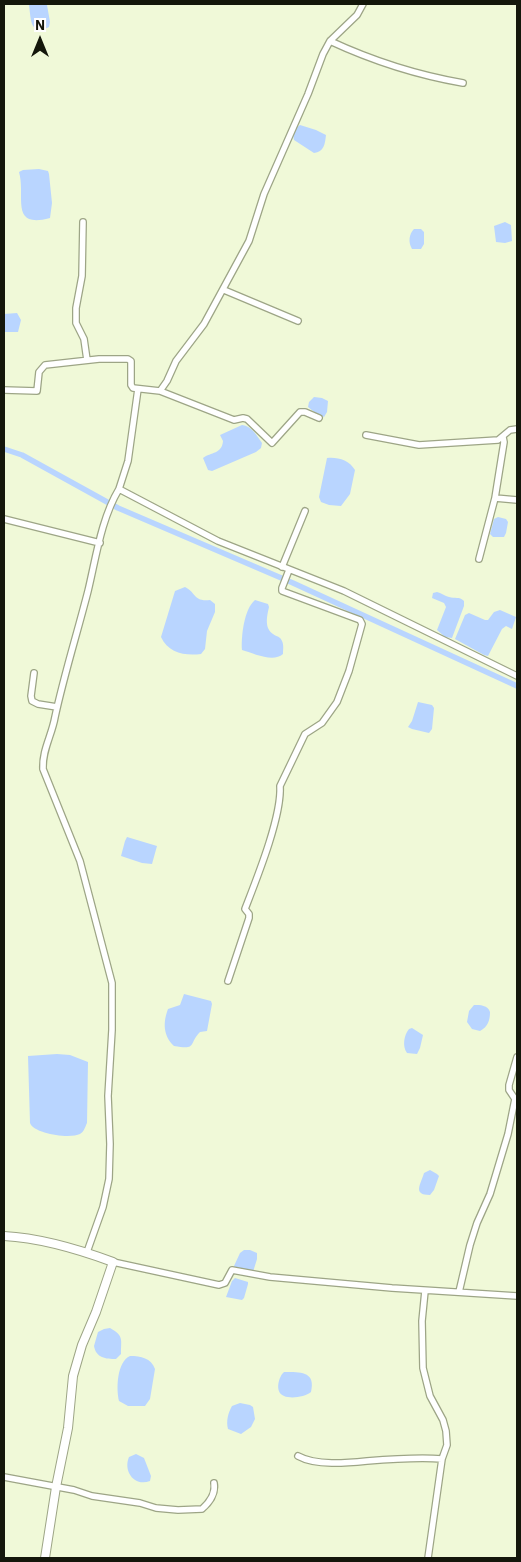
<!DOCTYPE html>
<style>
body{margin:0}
#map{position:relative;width:521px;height:1562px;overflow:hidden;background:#f0f9d8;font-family:"IBM Plex Sans",sans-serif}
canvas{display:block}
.frame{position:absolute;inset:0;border:5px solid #14170b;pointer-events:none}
.north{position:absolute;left:15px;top:15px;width:50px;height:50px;-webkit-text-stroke:4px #fff;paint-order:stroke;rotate:0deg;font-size:14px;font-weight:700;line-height:20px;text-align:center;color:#14170b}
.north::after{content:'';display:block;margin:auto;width:18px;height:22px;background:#14170b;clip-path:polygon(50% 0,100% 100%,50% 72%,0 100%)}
</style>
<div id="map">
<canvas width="521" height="1562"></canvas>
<div class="frame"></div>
<div class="north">N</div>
</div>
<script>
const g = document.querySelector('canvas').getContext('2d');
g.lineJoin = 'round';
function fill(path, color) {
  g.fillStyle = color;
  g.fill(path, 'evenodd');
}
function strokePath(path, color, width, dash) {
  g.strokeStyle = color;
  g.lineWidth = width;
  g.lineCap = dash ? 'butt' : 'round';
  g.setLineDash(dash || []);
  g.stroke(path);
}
const water = new Path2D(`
 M37 4 47 5 50 22 49 27C30 37 31 19 29 5Z
 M300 125 316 130 326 135C325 144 324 152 314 153L294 140C292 133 294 129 300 125Z
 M39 169 48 171 49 174 52 203 50 218C9 229 26 196 19 172L23 170Z
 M505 222 511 225 512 241 505 243 496 242 494 226Z
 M414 229H421L424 232V244L421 249H412C408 242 409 234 414 229Z
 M17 313 21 320 18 332H4V314Z
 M314 397 322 398 328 401 327 412 324 417 318 415 308 407 309 402Z
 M242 425C252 426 257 436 262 443L261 448 256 452 212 471 208 470 203 458C211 452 222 454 223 441L220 435Z
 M327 458C338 457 349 460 355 470L350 494 341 506 329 505 321 502 319 497Z
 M498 517 506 519 508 522 506 533 504 537H493L490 534 494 519Z
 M185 587C196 592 193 602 210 600L215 604V612L207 631 205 649 201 654C185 656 168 653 161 637L175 591Z
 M437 592C441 593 445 596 449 597 455 599 459 596 464 601V606L452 638 445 637 437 630 446 607 444 603 432 598 433 593Z
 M255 600 268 604 269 607C267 616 264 628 273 634 277 637 280 636 282 641 284 645 283 650 283 654 273 663 253 653 242 650 241 637 244 609 255 600Z
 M500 610 516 617 512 629 506 626 502 629 488 656 484 655 455 639 465 615 469 613 485 620H488L494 612Z
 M418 702 432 705 434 708 432 729 429 733 412 729 408 727 412 721Z
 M127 837 157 846 152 864 142 863 121 856 125 841Z
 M184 994 211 1001 212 1004 207 1031 200 1032C188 1044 198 1050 174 1046 163 1036 163 1022 168 1009L180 1005Z
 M474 1005C480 1005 488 1005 490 1012 490 1020 488 1027 480 1031L472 1029 467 1022 469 1011Z
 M412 1028 423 1035 420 1048 417 1054 407 1053C402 1046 404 1035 409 1029Z
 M57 1054 70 1055 88 1062 87 1123C85 1127 84 1132 80 1134 70 1139 34 1134 30 1123L28 1056Z
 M430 1170 437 1174 439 1176 434 1190 430 1195C412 1195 421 1184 424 1173Z
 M244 1250H250L257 1253V1259L253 1272 235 1269 234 1266 240 1253Z
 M235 1278 248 1282V1284L244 1298 242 1300 226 1297 232 1281Z
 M110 1328C124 1336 121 1339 121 1354L116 1359C106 1359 96 1358 94 1346L98 1332 104 1329Z
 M130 1356C141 1356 151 1358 155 1369L150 1399 145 1406H128L119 1401C116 1388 117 1362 130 1356Z
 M284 1372C300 1372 316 1371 311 1392 305 1397 291 1399 284 1396 274 1392 279 1376 284 1372Z
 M240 1403 250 1405 253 1407 255 1419 251 1427 241 1434 228 1429C226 1421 228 1413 232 1406Z
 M136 1454 144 1458 151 1476 150 1481C134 1487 123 1471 129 1457Z`);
const canal = new Path2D(`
 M4 449 22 455 118 508 293 583 517 686`);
const minor = new Path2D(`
 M330 41C373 61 417 75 463 83
 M83 222 82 276 76 308V323L84 339 87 360
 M224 290 298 321
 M138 389 128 461 119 489 218 541 344 591 517 676
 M4 390 37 391 39 372 45 365 99 359H128L131 361V385L133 388 160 391 167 381 176 361 204 324 249 241 264 194 308 94 323 54 330 41 357 15 363 4
 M160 391 234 420 243 418 247 419 272 443 300 412H305L319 418
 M366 435 419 445 498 440 510 430 517 429
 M503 437 504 442 495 498 517 500
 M4 519 100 543
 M479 559 495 498
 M282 567 305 511
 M34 673 31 696 32 701 38 704 57 707
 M228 981 249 918V914L245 909C257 878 282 816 280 786L305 734 322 723 337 702 349 671 362 624 360 620 282 591V588L289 570
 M87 1252 103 1207 109 1179 110 1144 108 1096 112 1030V983L80 861 43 769C42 750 52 735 55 717 64 675 77 634 88 591 96 558 101 519 119 489
 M113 1262 219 1285 225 1283 232 1270 270 1277 392 1288 517 1296
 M425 1291 422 1321 423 1368 430 1396 443 1420 446 1431 447 1445 442 1459 428 1558
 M459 1292 470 1245 477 1223 490 1194 508 1134 515 1099 509 1090V1085L517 1057
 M298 1456C316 1466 347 1463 367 1461 392 1459 417 1457 442 1459
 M4 1477 74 1490 92 1496 140 1503 156 1508 178 1510 202 1509C210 1502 216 1494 214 1483`);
const tertiary = new Path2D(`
 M4 1236C41 1238 78 1249 113 1262L96 1312 82 1345 73 1376 68 1428 56 1487 45 1558`);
fill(water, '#b9d5ff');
strokePath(canal, '#b9d5ff', 5.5);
strokePath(minor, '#9da586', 8);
strokePath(tertiary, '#9da586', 10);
strokePath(minor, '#fff', 5.5);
strokePath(tertiary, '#fff', 8);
</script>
